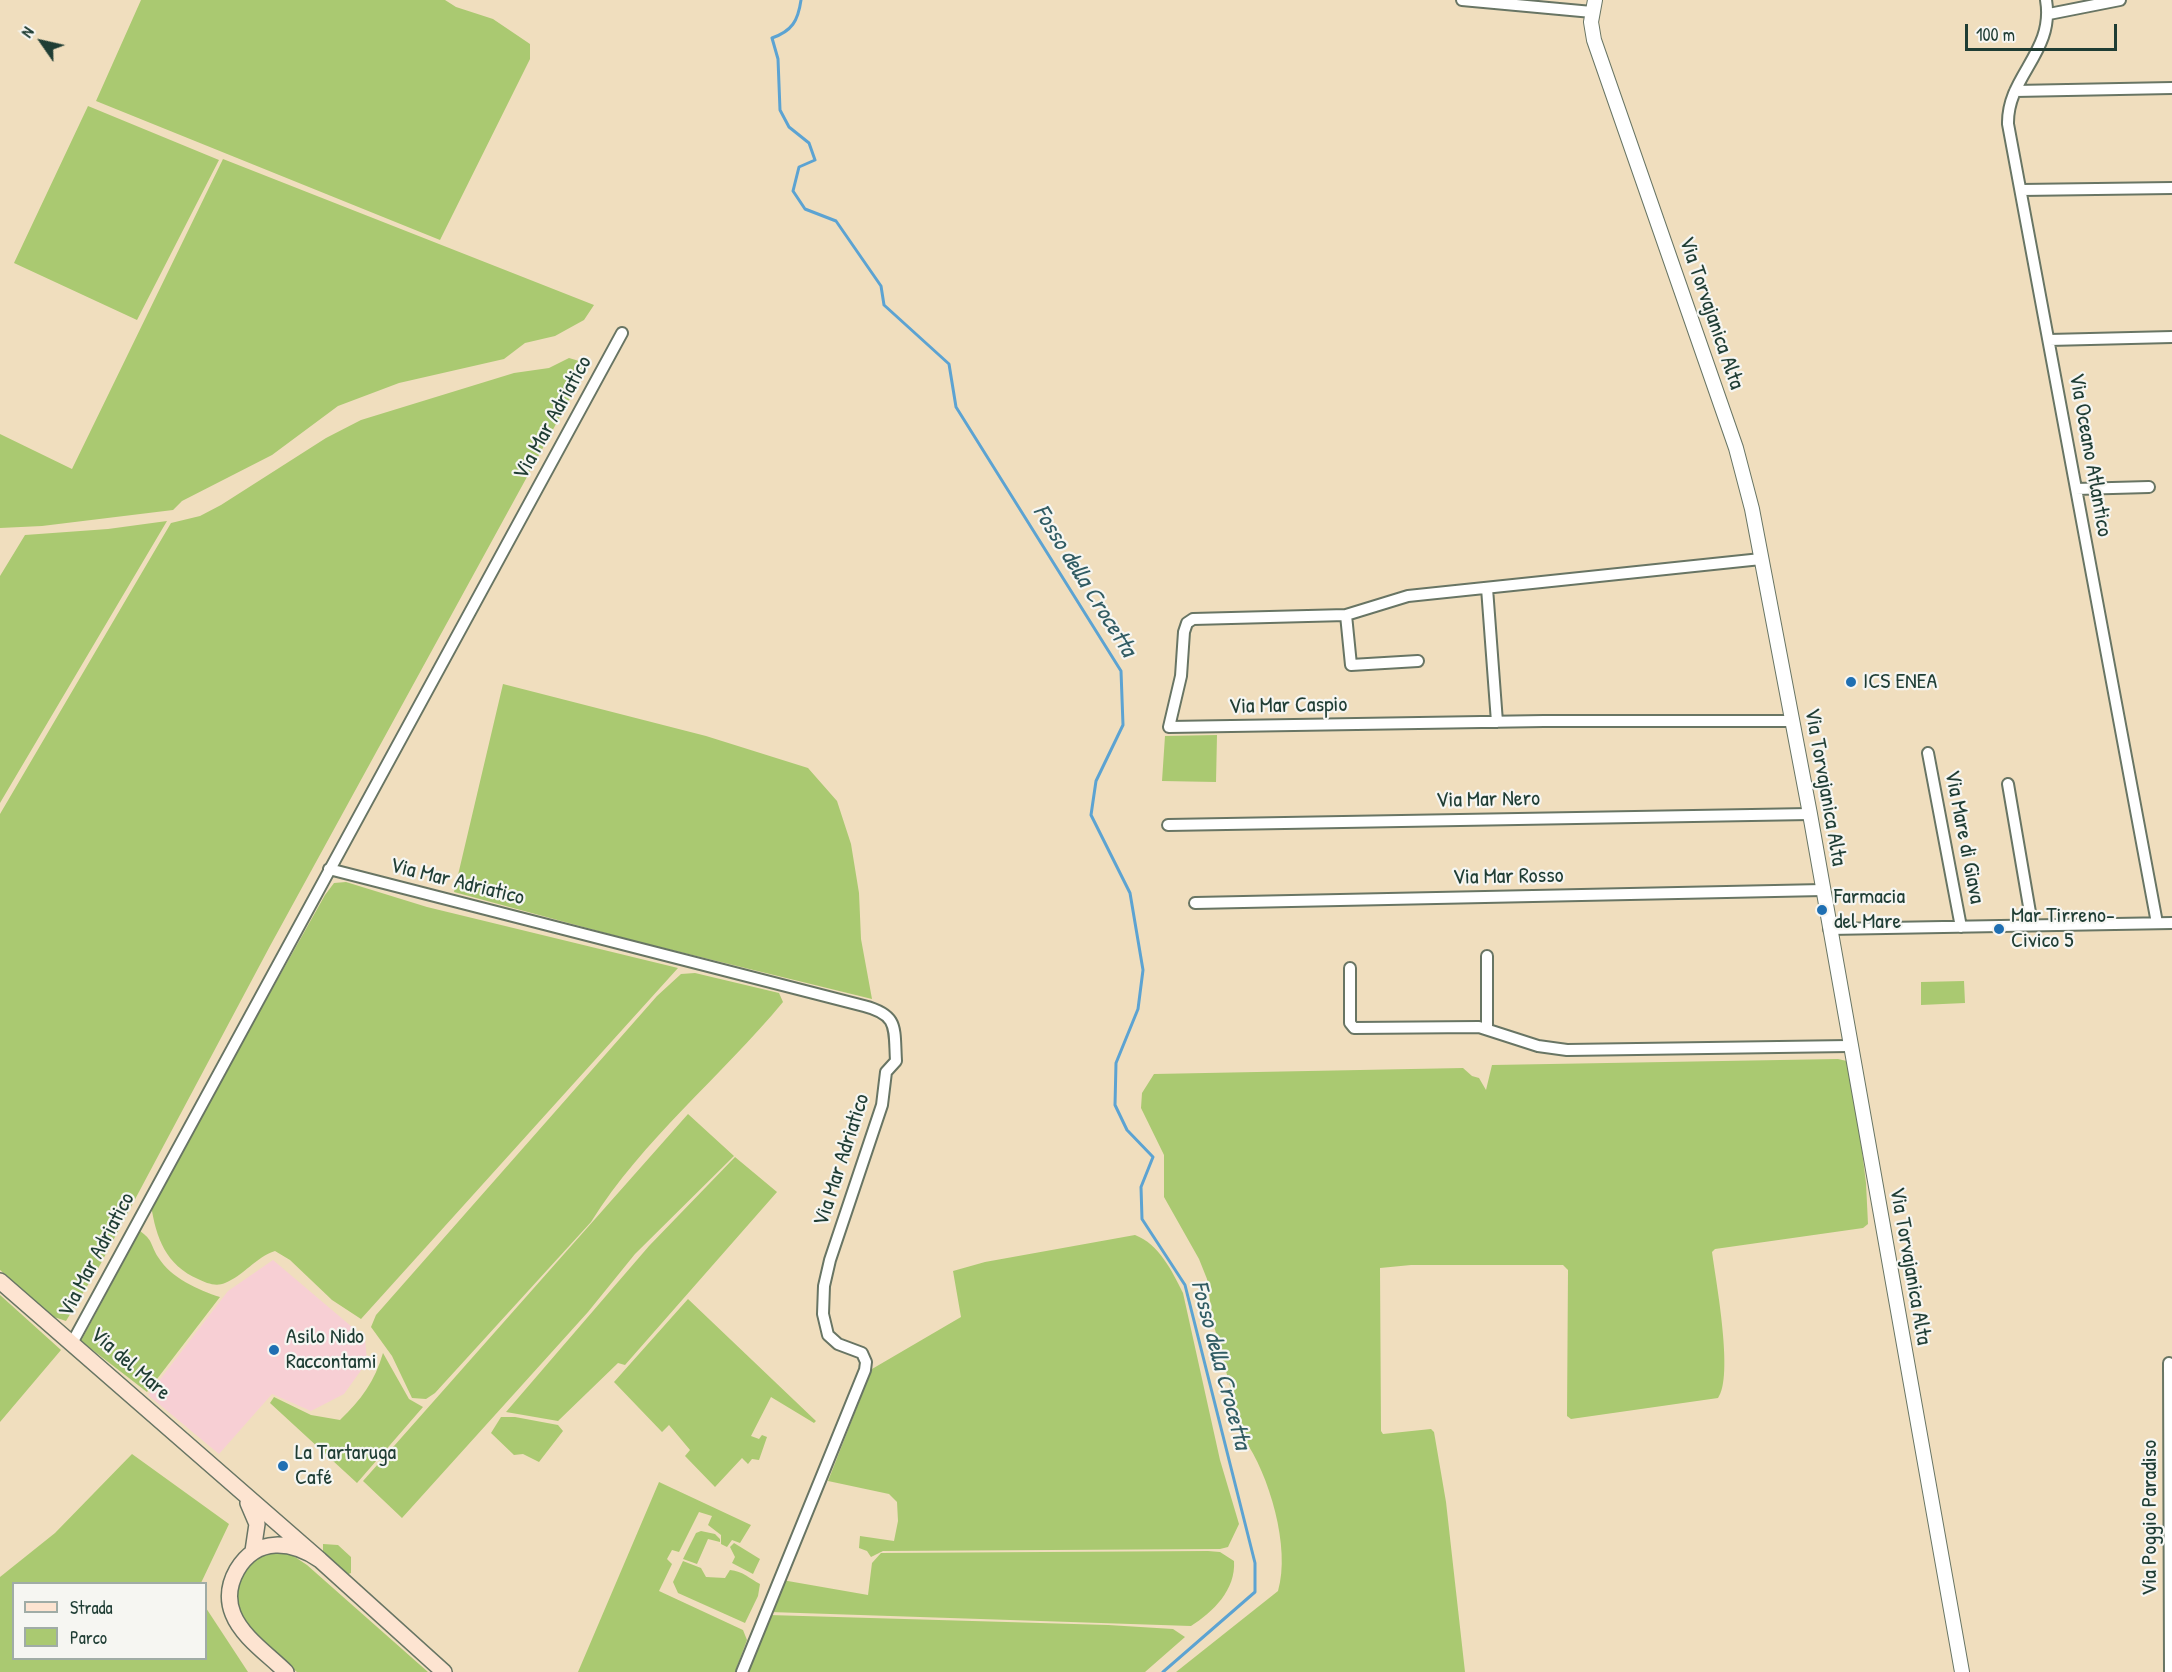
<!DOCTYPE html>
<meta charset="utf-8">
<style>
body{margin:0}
#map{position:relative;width:2172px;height:1672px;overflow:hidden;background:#f0debe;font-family:"Patrick Hand",sans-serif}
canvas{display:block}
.legend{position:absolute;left:12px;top:1582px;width:195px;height:78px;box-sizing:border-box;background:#f6f6f2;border:2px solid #a0aca6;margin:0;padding:8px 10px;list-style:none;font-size:18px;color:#1f3d34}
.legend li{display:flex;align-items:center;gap:12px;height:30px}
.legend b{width:30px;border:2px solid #a0aca6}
.north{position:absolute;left:12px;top:12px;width:60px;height:60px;-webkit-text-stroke:4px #f6f6f2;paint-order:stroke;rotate:304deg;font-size:16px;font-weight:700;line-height:24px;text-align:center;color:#1f3d34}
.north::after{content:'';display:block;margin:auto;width:21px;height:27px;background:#1f3d34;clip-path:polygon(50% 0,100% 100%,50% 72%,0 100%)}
.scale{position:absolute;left:1965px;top:24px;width:152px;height:27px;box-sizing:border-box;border:3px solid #1f3d34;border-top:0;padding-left:8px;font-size:18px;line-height:21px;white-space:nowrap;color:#1f3d34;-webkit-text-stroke:4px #f6f6f2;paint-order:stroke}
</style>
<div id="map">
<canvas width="2172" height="1672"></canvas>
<ul class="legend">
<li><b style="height:8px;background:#fde4d1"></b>Strada</li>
<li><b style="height:16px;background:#aac971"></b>Parco</li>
</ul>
<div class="north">N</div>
<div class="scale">100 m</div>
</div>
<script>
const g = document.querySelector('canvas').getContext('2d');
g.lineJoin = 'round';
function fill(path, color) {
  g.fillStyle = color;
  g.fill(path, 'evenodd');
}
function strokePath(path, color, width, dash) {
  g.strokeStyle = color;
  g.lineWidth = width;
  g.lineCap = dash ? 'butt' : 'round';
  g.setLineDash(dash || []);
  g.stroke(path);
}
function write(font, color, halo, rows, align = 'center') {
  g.font = font + ' "Patrick Hand",sans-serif';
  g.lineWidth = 4.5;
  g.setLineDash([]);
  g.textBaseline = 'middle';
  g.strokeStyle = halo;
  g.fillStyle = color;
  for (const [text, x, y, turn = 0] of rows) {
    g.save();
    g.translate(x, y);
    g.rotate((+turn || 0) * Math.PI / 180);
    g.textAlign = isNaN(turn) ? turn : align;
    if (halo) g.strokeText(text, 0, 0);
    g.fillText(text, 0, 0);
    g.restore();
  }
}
const built = new Path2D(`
 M273 1260 365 1338 367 1362 344 1394 311 1411 272 1394 219 1454 148 1395 228 1291Z`);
const green = new Path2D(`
 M141 0H445L456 7 493 19 530 44V59L440 240 96 101Z
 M88 106 219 160 137 320 14 263Z
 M223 159 594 305 584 320 555 336 525 343 504 359 399 383 338 406 272 455 182 501 173 510 42 526 0 528V434L72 469Z
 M569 358 579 361 584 369 579 382 270 946 100 1265 66 1321 54 1317 0 1270V814L171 523 200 516 221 505 326 438 361 420 514 373 549 368Z
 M167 521 0 803V576L25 535 108 529Z
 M503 684 706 736 808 768 837 801 851 844 859 893 861 939 872 999 635 941 454 892Z
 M1217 735 1216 782 1162 781 1165 736Z
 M346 882 427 907 678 968 361 1319 332 1300 290 1260 275 1251C256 1257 243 1276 225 1283 216 1287 206 1283 198 1279 166 1265 156 1238 151 1205L325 895 334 883Z
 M695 973 779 993 783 1002C721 1077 643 1139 591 1222L435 1393 426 1399 412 1398 392 1356 371 1327 376 1315 657 996 681 974Z
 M1964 981 1965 1003 1921 1005V982Z
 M1838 1059 1851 1062 1866 1183 1868 1224 1863 1228 1715 1249 1712 1252C1716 1282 1734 1377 1718 1398L1571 1419 1567 1416 1568 1270 1563 1265H1411L1380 1268 1381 1431 1383 1434 1431 1429 1434 1432 1446 1502 1465 1672H1176L1278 1591C1291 1548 1269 1474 1244 1439L1213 1322 1207 1279 1199 1259 1164 1197V1155L1141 1108 1142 1093 1154 1074 1463 1068 1472 1076 1479 1078 1486 1090 1492 1065Z
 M688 1114 734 1156 635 1254 588 1312 402 1518 363 1481Z
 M735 1157 777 1192 625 1365 618 1363 558 1421 506 1412 649 1246Z
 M140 1231C153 1240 150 1244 158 1257 171 1278 198 1290 220 1297L147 1392 81 1341Z
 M1135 1235C1159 1244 1172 1271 1183 1293L1220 1460 1239 1524 1228 1547 1220 1549 883 1551 871 1557 867 1551 859 1548 860 1536 894 1541 898 1521 897 1502 889 1494 828 1481 872 1369 961 1317 953 1271 985 1262Z
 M0 1295 61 1350 0 1422Z
 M688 1299 816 1421 814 1423 771 1397 751 1436 759 1439 762 1435 767 1437 759 1460 752 1459 748 1464 742 1458 715 1487 685 1456 690 1450 669 1425 662 1432 614 1382Z
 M383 1353 409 1399 423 1407 357 1483 270 1403 274 1397 311 1415 340 1420C361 1400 375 1381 383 1353Z
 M501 1417H515L558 1425 563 1431 539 1462 523 1454 514 1455 491 1433Z
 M132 1454 229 1524 201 1583 14 1584V1658H206V1608L248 1672H0V1577L55 1533Z
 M659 1482 751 1525 740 1543 732 1540 727 1547 721 1544V1535L708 1525 712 1516 699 1512 679 1552 672 1550 667 1559 672 1564 659 1591 743 1630 747 1640 735 1672H578Z
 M701 1531 715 1534 720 1539V1542L708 1539 697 1564 683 1559 696 1533Z
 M734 1543 760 1559 753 1574 732 1563 735 1557 730 1547Z
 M323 1544 338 1545 351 1557V1573L346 1575 323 1552Z
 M1208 1551 1220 1552 1234 1561C1236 1590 1213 1612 1191 1626L770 1612 782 1580 868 1595 872 1563 881 1553Z
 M273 1552 289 1553 307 1565 428 1672H297C274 1652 212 1606 243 1572 253 1561 259 1556 273 1552Z
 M683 1561 701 1568 706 1577 725 1578 730 1570C743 1571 750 1579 760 1584L758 1596 745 1623 678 1593 673 1582Z
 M769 1615 1108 1625 1173 1629 1185 1637 1145 1672H745Z`);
const stream = new Path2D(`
 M801 0C798 21 792 31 772 38L778 59 780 110 789 127 809 143 815 160 799 167 793 191 805 209 836 221 881 286 884 305 949 364 956 407 1121 671 1123 725 1096 781 1091 815 1130 893 1143 970 1138 1009 1116 1063 1115 1105 1127 1130 1153 1157 1141 1187 1142 1219 1185 1285 1255 1563V1592L1163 1672`);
const minor = new Path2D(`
 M1462 0 1592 12
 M2046 0C2055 52 2007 76 2008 124L2157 923
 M2049 14 2120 0
 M2015 91 2172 88
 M2021 190 2172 188
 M2049 340 2172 337
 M2076 489 2149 487
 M1487 588 1497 722
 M1346 615 1408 596 1761 559
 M1418 661 1351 665 1346 615 1193 619 1187 623 1184 632 1181 676 1169 727 1544 721H1792
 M1928 753 1961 927
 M2008 784 2032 924
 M1168 825 1810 814
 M329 869 864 1006C899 1015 894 1028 896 1061L886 1072 882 1105 830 1260 824 1286 823 1314 828 1335 838 1344 862 1353 866 1362 865 1370 742 1672
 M1195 903 1823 890
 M1829 929 2172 923
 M1487 956V1029
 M1350 968V1023L1354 1028 1479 1027 1538 1046 1567 1050 1849 1046
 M72 1343 622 333
 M2169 1363 2170 1672`);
const tertiary = new Path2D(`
 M1595 0 1591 22 1594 40 1736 448 1752 509 1810 814 1962 1672`);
const secondary = new Path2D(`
 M0 1281 320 1560
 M248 1503 257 1524 253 1551
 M286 1672C269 1655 242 1637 233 1614 227 1599 229 1584 237 1570 257 1536 292 1541 320 1560L444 1672`);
const markers = [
 [1851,682,6,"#1f6fb2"],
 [1822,910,6,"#1f6fb2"],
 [1999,929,6,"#1f6fb2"],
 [274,1350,6,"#1f6fb2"],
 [283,1466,6,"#1f6fb2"]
];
const streetNames = [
 ["Via Torvajanica Alta",1711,313,71],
 ["Via Mar Adriatico",553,418,-61],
 ["Via Oceano Atlantico",2090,455,80],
 ["Via Mar Caspio",1288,706,-1],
 ["Via Torvajanica Alta",1825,787,80],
 ["Via Mar Nero",1488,800,-1],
 ["Via Mare di Giava",1964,837,79],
 ["Via Mar Rosso",1508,877,-1],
 ["Via Mar Adriatico",457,882,14],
 ["Via Mar Adriatico",842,1160,-72],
 ["Via Mar Adriatico",97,1255,-62],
 ["Via Torvajanica Alta",1910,1266,80],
 ["Via del Mare",130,1364,41],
 ["Via Poggio Paradiso",2150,1518,-90]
];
const poiNames = [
 ["ICS ENEA",1863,682],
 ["Farmacia",1834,897],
 ["del Mare",1834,922],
 ["Mar Tirreno-",2011,916],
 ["Civico 5",2011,941],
 ["Asilo Nido",286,1337],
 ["Raccontami",286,1362],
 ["La Tartaruga",295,1453],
 ["Café",295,1478]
];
const waterNames = [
 ["Fosso della Crocetta",1084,581,58],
 ["Fosso della Crocetta",1220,1365,75]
];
fill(built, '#f7cfd4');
fill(green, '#aac971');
strokePath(stream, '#5ca3d2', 3);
strokePath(minor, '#687564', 14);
strokePath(tertiary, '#687564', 16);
strokePath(secondary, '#687564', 18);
strokePath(minor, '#fff', 10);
strokePath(tertiary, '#fff', 14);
strokePath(secondary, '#fde4d1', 15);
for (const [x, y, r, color] of markers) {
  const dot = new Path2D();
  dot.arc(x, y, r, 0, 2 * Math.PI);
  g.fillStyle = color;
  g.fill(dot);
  strokePath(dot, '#f6f6f2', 2);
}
write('22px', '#1f3d34', '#f6f6f2', streetNames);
write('22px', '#1f3d34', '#f6f6f2', poiNames, 'left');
write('italic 24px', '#315c63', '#f6f6f2', waterNames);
</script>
